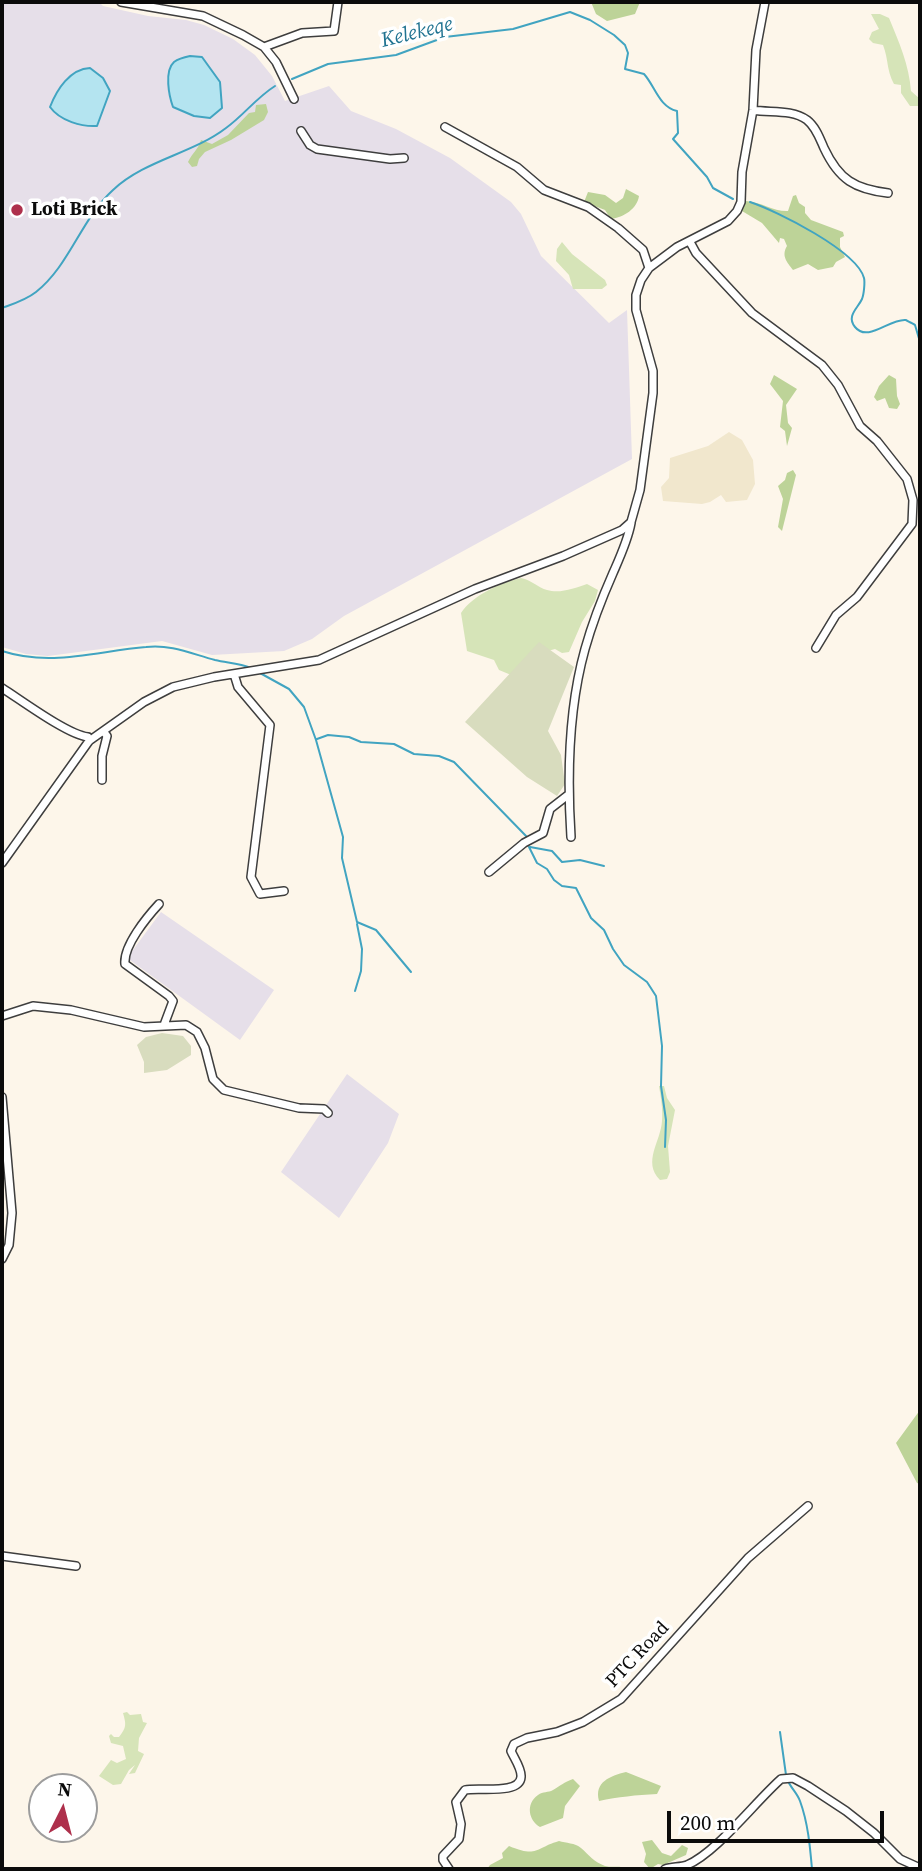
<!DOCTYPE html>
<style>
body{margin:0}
#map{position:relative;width:922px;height:1871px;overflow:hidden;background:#fdf6ea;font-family:"Source Serif 4",serif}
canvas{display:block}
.frame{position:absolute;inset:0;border:4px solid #0b0b0b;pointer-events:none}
.north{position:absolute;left:28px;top:1773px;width:70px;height:70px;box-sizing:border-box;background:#fff;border:2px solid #9d9d9d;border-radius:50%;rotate:6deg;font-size:19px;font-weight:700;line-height:28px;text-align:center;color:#0b0b0b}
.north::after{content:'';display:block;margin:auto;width:24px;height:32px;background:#ae304c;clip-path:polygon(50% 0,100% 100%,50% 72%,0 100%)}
.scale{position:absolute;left:667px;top:1811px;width:217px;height:32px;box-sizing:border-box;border:4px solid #0b0b0b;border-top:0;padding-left:9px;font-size:21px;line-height:24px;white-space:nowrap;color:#0b0b0b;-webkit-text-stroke:5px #fff;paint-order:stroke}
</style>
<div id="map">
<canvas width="922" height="1871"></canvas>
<div class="frame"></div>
<div class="north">N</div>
<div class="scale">200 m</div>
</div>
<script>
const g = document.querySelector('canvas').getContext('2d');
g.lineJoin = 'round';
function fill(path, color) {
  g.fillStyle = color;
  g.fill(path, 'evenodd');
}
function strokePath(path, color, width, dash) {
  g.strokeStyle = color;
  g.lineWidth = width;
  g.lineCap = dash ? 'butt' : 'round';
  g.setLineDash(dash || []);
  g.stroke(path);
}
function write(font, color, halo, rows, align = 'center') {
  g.font = font + ' "Source Serif 4",serif';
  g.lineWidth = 7;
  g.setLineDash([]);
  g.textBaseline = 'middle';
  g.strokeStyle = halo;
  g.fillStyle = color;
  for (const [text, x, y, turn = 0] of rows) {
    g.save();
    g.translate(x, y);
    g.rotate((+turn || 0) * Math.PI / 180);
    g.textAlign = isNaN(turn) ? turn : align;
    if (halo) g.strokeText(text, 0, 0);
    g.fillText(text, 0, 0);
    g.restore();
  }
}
const industrial = new Path2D(`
 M2 2H99L103 6 148 16 186 20 204 25 233 39 255 55 272 76 285 101 329 86 351 111 396 129 450 158 511 202 521 214 541 256 609 323 627 310 632 459 344 616 312 639 284 651 212 655 162 641 48 656 26 654 2 647Z
 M161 912 274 990 240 1040 127 958Z
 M347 1074 399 1114 388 1143 339 1218 281 1172Z`);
const farmland = new Path2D(`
 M729 432 742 440 753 460 755 484 747 500 726 502 721 495 710 502 702 504 663 501 661 487 669 478 670 458 708 446Z`);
const green = new Path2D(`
 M871 14H880L889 18C899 42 909 65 911 91L920 99 919 106H910L901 93V85L894 84C886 68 889 61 883 45L873 43 869 39 872 32 879 29Z
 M562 242 572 254 605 280 607 285 602 289H573L569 275 556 261 557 249Z
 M521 578C532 580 538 588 547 590 560 594 575 588 587 584L598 590 595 601 582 622 569 652 562 653 555 649 544 652 516 677 499 670 494 660 467 651 461 613C473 595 500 583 521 578Z
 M659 1086H664L667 1098 675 1110 668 1146 670 1172 667 1179 660 1180C642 1162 661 1141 662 1121 663 1109 661 1098 659 1086Z
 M127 1712 130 1715 141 1714 143 1722 147 1723 139 1738 138 1751 144 1754 135 1773 129 1774 135 1765 129 1770 121 1784 113 1785 99 1776 111 1760 117 1763 126 1759 123 1746 111 1743 109 1736 111 1734 114 1737H119C127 1727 126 1724 123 1713Z`);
const forest = new Path2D(`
 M591 2H640L635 14 607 21 596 14Z
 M266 104 268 112 264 120 231 140 205 152 199 159 197 166 192 167 188 162C192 153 198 150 201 140L212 144 228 135 249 113 255 112 256 105Z
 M626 189 639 196C637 209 624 217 611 219L605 210 584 202 588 192 605 195 616 203 623 198Z
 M796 195 799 203 805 207V213L811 220 843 232 844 236 840 238V247L845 257 836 262 833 267 818 270 808 264 793 270C787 262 781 256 787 246L784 239 780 238 779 243 762 223 742 211 746 201C761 202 775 212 788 211L793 196Z
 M774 375 797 389 786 405 788 423 792 428 787 446 785 431 780 427 783 401 770 384Z
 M889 375 896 379 897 396 900 404 897 409 889 408 885 398 877 401 874 397 879 386Z
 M793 470 796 475 782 531 778 527 783 499 778 486 785 480 787 473Z
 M920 1410V1484L917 1483 896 1443Z
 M626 1772 661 1786 657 1794C636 1795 618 1797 599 1801 594 1782 610 1776 626 1772Z
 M573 1779 580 1786 565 1806 563 1818 540 1827C529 1821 525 1804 538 1795 543 1791 548 1793 553 1790 560 1786 564 1782 573 1779Z
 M652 1840 662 1853 671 1856 682 1845 688 1848 686 1855 663 1865 658 1864 650 1869 644 1862 646 1854 642 1842Z
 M559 1841C566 1843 575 1843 581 1848 589 1855 594 1862 605 1866 613 1868 620 1865 628 1869H487L490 1865 503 1858 502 1853 509 1846C538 1858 535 1848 559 1841Z`);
const cemetery = new Path2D(`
 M539 642 574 667 548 731 561 755 565 784 557 796 527 777 465 722Z
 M162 1033 183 1036 191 1046V1055L167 1070 144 1073V1062L137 1045 146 1037Z`);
const water = new Path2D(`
 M190 56 202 57 220 82 222 108 210 118 194 116 173 107C169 96 164 71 174 62 178 59 185 57 190 56Z
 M90 68 103 78 110 91 97 126C82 127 60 121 50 107 57 89 70 69 90 68Z`);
const stream = new Path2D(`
 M292 79 328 64 396 55 445 37 513 29 570 12 590 20 614 35 625 45 628 53 625 69 644 74C655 86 659 107 677 111L678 133 673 139 707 177 713 188 733 199
 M750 202C777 211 857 251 864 278 865 282 864 294 862 299 858 308 846 316 855 327 868 343 890 318 906 320 907 321 914 324 915 325L920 342
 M2 308C13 304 26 300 36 292 70 265 81 219 113 190 145 160 192 154 226 128 244 115 256 98 275 86
 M2 651C51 667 97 651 146 647 171 644 192 654 215 660 228 663 239 663 251 668
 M260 673 289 689 304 707 316 740 343 837 342 858 357 922 376 930 411 972
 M317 739 328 735 349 737 361 742 394 744 414 754 439 756 454 762 527 837
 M529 847 537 863 547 869 554 880 562 886 576 888 591 918 604 930 613 949 624 965 647 982 656 996 662 1046 661 1086 666 1120 665 1147
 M530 847 552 851 562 862 580 860 604 866
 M355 991 361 971 362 949 357 924
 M780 1732 786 1775
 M788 1781C791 1788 797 1793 800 1801 808 1823 810 1846 812 1869`);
const minor = new Path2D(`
 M121 2 203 16 243 35 264 47 276 62 294 99
 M264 47 302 33 334 31 338 2
 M753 110C770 113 792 109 807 120 816 127 820 139 824 148 839 180 855 189 888 193
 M445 127 517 167 544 190 588 207 618 228 643 250 649 268
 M301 131 310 145 317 149 390 159 404 158
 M690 242 696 253 752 313 822 365 838 385 860 426 877 441 907 479 913 500 912 524 857 597 836 615 816 648
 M234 674 238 687 270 725 251 877 260 894 284 891
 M2 688C21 700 68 735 88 737L89 741
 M102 780V756L107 736 104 732
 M571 837C567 775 568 710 585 649 592 624 602 598 613 573 620 557 628 540 631 523
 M2 863 89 741 144 702 173 687 214 677 319 660 475 589 563 556 622 530 631 522 640 490 653 393V371L636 310V295L641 280 649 268 677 247 728 221 737 211 741 202 742 172 753 110 756 50 765 2
 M489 872 524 843 543 833 550 809 568 795
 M159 904C147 917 123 946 125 964L169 996 173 1001 164 1025
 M2 1016 33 1006 71 1010 144 1027 186 1025 197 1032 205 1048 213 1079 224 1090 299 1108 324 1109 328 1113
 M2 1097 12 1213 9 1245 2 1259
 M2 1556 76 1566
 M449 1869 443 1860V1856L459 1839 461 1824 456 1802 465 1790C478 1787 520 1795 521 1777 522 1769 514 1758 511 1751L514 1744 527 1738 557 1732 583 1722 621 1699 748 1558 808 1506
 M665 1869C672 1867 681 1867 687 1865 716 1853 755 1802 781 1779L793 1778 808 1786 846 1811 874 1833 900 1859 920 1868`);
const markers = [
 [17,210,7,"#ae304c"]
];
const poiNames = [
 ["Loti Brick",31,210]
];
const streetNames = [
 ["PTC Road",638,1655,-47]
];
const waterNames = [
 ["Kelekeqe",417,33,-14]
];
fill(industrial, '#e6dfe9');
fill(farmland, '#f1e7cd');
fill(green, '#d6e4b8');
fill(forest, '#bdd398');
fill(cemetery, '#d8dcbe');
fill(water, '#b4e4f0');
strokePath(water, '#41a4c1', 2);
strokePath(stream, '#41a4c1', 2);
strokePath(minor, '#3e3e3e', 10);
strokePath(minor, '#fff', 7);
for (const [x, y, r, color] of markers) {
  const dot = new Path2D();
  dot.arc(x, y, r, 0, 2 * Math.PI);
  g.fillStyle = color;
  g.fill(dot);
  strokePath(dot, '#fff', 2.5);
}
write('bold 19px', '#0b0b0b', '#fff', poiNames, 'left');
write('19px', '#0b0b0b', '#fff', streetNames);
write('italic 21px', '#207391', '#fff', waterNames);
</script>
